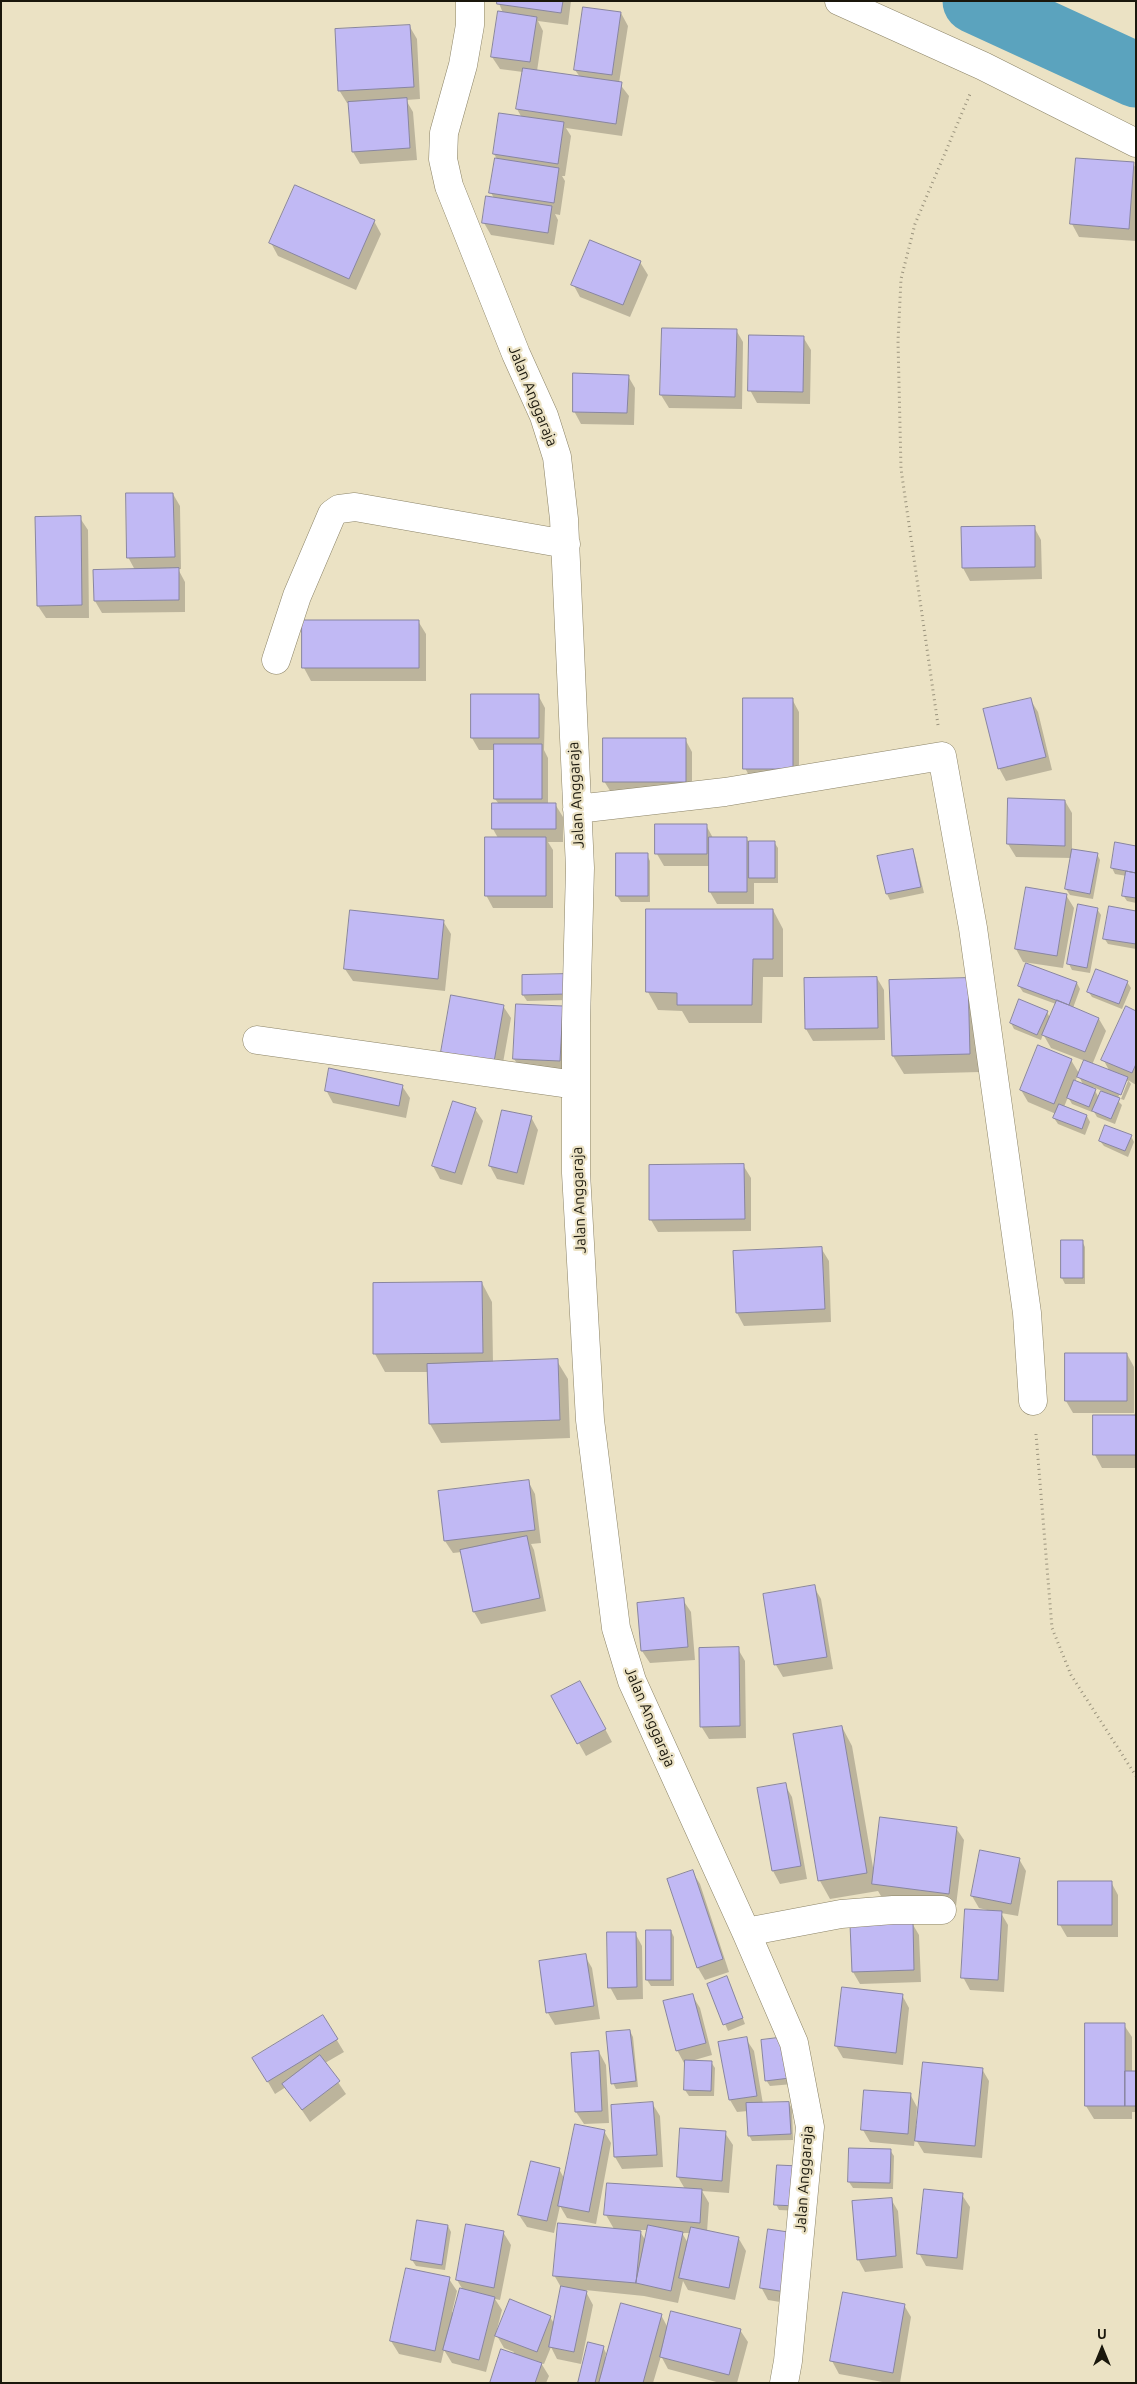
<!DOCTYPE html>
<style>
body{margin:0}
#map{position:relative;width:1137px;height:2384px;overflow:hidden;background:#ebe2c4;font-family:Ubuntu,sans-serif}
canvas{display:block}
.frame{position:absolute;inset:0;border:2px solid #1a170c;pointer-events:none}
.north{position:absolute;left:1077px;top:2324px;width:50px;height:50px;-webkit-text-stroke:4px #ebe2c4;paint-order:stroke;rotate:0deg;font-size:14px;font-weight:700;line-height:20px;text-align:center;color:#1a170c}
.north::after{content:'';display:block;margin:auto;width:18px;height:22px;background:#1a170c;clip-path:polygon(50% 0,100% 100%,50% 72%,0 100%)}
</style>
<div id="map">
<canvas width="1137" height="2384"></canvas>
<div class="frame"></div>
<div class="north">U</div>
</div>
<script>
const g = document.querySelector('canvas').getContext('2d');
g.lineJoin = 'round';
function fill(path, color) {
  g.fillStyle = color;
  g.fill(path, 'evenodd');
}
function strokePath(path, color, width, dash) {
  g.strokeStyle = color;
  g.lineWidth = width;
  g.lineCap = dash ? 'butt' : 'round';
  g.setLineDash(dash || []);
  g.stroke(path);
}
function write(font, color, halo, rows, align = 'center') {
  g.font = font + ' Ubuntu,sans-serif';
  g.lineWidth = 4.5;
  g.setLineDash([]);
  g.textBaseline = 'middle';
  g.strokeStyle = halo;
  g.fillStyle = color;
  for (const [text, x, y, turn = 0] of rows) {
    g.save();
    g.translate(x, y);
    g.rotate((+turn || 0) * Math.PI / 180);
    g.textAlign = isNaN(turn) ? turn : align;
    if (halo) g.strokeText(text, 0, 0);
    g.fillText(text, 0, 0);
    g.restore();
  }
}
const shadow = new Path2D(`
 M498 1H571L568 25 538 21 543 31 537 71 580 77 575 70 621 13 628 26 619 83 629 96 622 136 566 128 571 136 565 176H562L565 181 560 215 555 214 558 220 554 245 491 235 484 223 494 198 491 193 497 159 494 154 522 118 517 109 523 72 500 69 492 57 503 13Z
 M410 27 417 39 420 99 406 100 413 112 417 160 360 164 353 152 350 103H347L339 90Z
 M1133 164 1136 168V241L1079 237 1072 224Z
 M374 221 381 234 356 290 278 256 271 243Z
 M640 262 648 275 630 317 580 297 573 284Z
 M663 329 736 330 743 342 742 409 669 408 661 395Z
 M803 337 811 350 810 404 757 403 750 390Z
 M628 376 635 388 634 425 581 424 574 411Z
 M173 494 180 506 181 569H178L185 582V612L102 613 95 601 135 570 128 557Z
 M80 518 88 530 89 618H46L38 606Z
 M1034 527 1041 540 1042 579 970 581 963 568V528Z
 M304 621H418L426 634V681H311L304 668Z
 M538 695 545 708 544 750 548 758V804H555L563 817V842H548L553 850V908H493L486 895 498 838 493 829V804H499L495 799V750H479L472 738Z
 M792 699 799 712V781H752L745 768Z
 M1030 699 1038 712 1052 770 1006 781 999 768Z
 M685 739 692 752V794H612L604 781Z
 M1065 801 1072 813V850L1097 854 1100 860 1093 899 1070 895 1066 889 1072 858 1016 857 1008 844Z
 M706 825 713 838H746L751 846 774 842 778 848V883H754V904H717L710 892V866H664L657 854Z
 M1136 847V903L1127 901 1123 895 1127 876 1115 874 1112 868Z
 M912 850 915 856 924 893 890 900 887 894 878 857Z
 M647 855 650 861V902H621L617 896Z
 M1066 895 1074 908 1063 968 1023 962 1016 949Z
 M1097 909 1101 915 1090 973 1072 970 1069 964Z
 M773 910 783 929V977H763L762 1023H689L682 1011 658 1010 648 992Z
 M1136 913V949L1108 944 1104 938Z
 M443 921 451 934 445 991 353 981 345 969Z
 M566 975 569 1000 527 1001 523 995Z
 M877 978 884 990 885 1040 813 1041 806 1029Z
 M967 979 980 1072 904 1074 893 1056Z
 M1127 982 1131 988 1122 1009 1092 997 1088 991Z
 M1077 983 1080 989 1073 1008 1099 1019 1106 1031 1092 1065 1110 1072 1103 1059 1136 1012V1085L1128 1080 1131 1084 1124 1100 1121 1099 1128 1081H1125L1117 1100 1122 1105 1115 1124 1097 1117 1093 1110 1092 1112 1072 1104 1068 1097 1064 1107 1087 1116 1090 1122 1085 1135 1058 1124 1054 1118 1056 1114 1028 1102 1021 1090 1071 1060 1080 1075 1085 1061 1051 1048 1043 1034 1041 1040 1014 1029 1011 1023 1047 1012 1050 1018 1056 1004 1023 992 1019 986ZM1078 1075 1084 1086 1075 1082ZM1093 1087 1102 1091 1099 1098Z
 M452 997 503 1006 511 1018 501 1074 449 1065 442 1052Z
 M562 1008 566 1073 522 1071 514 1059Z
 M402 1086 410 1098 406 1118 333 1103 326 1090Z
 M475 1109 483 1121 462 1185 440 1179 433 1166Z
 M531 1117 538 1130 524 1185 497 1179 490 1166Z
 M1131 1136 1134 1142 1128 1157 1104 1146 1100 1141Z
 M743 1165 751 1178V1231L658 1232 651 1220Z
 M1082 1241 1085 1247V1284H1065L1062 1278Z
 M821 1248 829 1261 831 1322 744 1326 737 1313 734 1252Z
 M482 1283 492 1302 493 1363 557 1361 568 1379 570 1438 441 1443 430 1424 428 1372H385L375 1354Z
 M1127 1354 1134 1367V1413H1073L1066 1401Z
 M1095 1417H1136V1468H1102L1095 1455Z
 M528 1481 535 1494 541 1543 531 1544 534 1550 546 1611 481 1624 474 1612 462 1552 453 1553 445 1541Z
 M814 1587 821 1599 833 1669 783 1677 776 1665 764 1595Z
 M683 1600 691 1612 695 1660 650 1663 642 1651Z
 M738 1649 745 1661 746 1738 709 1739 701 1726Z
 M587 1695 612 1742 586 1756 553 1697Z
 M842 1727 852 1746 874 1873 956 1828 964 1840 956 1906 881 1896 878 1891 830 1899 820 1881Z
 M785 1785 792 1797 807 1879 780 1884 773 1871 759 1789Z
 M1019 1859 1026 1871 1018 1916 1001 1913 1008 1925 1004 1992 970 1990 963 1977 987 1910 979 1908 972 1896Z
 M692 1871 700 1884 729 1972 705 1980 698 1968Z
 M1111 1882 1118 1895V1937H1067L1060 1925Z
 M912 1923 919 1935 921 1982 860 1984 853 1972Z
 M671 1931 674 1937V1986H651L647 1980Z
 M635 1933 642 1946 643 1999 617 2000 610 1987Z
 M585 1956 592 1968 600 2019 555 2025 548 2013 540 1963Z
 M730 1984 745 2024 728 2031 709 1985Z
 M692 1995 700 2008 712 2055 691 2061 711 2062 715 2068 714 2096H689L685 2090 686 2062 684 2063 677 2050Z
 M902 1995 909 2008 903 2065 843 2058 836 2046Z
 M323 2017 344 2052 325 2063 346 2094 310 2122 286 2087 275 2094 254 2058Z
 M1086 2025H1124L1132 2037V2072H1136V2112H1132V2119H1094L1086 2106Z
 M630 2031 633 2037 638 2087 616 2089 613 2083Z
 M746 2039 754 2051 763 2104 789 2103 792 2109 793 2140 752 2141 749 2135 748 2111 737 2112 730 2100 720 2043Z
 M762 2041 793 2084 770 2086 766 2080Z
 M599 2052 606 2065 609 2123 584 2124 576 2112Z
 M982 2069 989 2081 982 2158 924 2153 915 2138 914 2146 870 2142 863 2130 910 2094 917 2107 916 2126H918Z
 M652 2103 660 2116 663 2167 622 2169 615 2157Z
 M604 2131 611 2143 596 2224 567 2218 560 2206 554 2233 527 2227 519 2215 559 2169 565 2180Z
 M725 2133 733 2145 729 2193 702 2191 709 2203 707 2232 739 2239 746 2251 735 2300 688 2290 683 2281 678 2303 644 2296 585 2290 593 2305 581 2364 557 2359 551 2347 544 2364 541 2363 549 2376 546 2383H492L514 2352 504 2348 496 2334 550 2317 555 2325 562 2289 554 2275 614 2229 606 2215 608 2184 685 2189 678 2177ZM639 2230H648L646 2241ZM682 2233H690L688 2243Z
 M890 2150 894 2156 893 2189 853 2188 849 2182Z
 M778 2166 799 2211 779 2210 776 2204Z
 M962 2195 970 2207 963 2270 926 2266 919 2253Z
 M891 2199 898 2211 903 2268 865 2272 858 2259Z
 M448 2226 451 2232 445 2270 416 2266 412 2260Z
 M769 2231 792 2304 768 2300 761 2287Z
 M503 2232 511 2245 500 2300 495 2299 502 2310 486 2372 452 2363 444 2350 441 2363 399 2354 391 2341 449 2279 457 2291 452 2312 454 2313 463 2290 457 2280Z
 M904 2305 911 2317 900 2383H888L839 2374 832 2361Z
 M661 2315 668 2328 740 2330 748 2342 737 2383H720L668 2369 661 2356 653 2383H580L603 2347 606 2353 605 2359 607 2360Z`);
const river = new Path2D(`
 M975 1 1136 75`);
const building = new Path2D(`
 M497 1H563L561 13 497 4Z
 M583 7 621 12 612 75 574 70Z
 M498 11 537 17 530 62 491 57Z
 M410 25 414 87 338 91 335 29Z
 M523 68 622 82 616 124 516 109Z
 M407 98 410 148 352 152 348 102Z
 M499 113 564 122 558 164 493 154Z
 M495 158 559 168 554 203 489 193Z
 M1076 158 1134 162 1129 229 1070 224Z
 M295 185 375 220 349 279 269 243Z
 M486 196 552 206 548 233 482 223Z
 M590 240 641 261 623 305 571 285Z
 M662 328 737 329 735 397 660 395Z
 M749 335 804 336 803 392 748 391Z
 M573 373 629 375 627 413 573 412Z
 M126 493H173L175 557 127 558Z
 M81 516 82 605 37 606 35 517Z
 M1035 526V567L962 568 961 527Z
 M179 568V600L94 601 93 570Z
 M302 620H419V668H302Z
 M471 694H539V738H471Z
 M743 698H793V769H743Z
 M1031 698 1046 757 998 769 983 709Z
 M603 738H686V782H603Z
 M494 744H542V799H494Z
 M1008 798 1065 800V846L1007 844Z
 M492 803H556V829H492Z
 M655 824H707V854H655Z
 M485 837H546V896H485Z
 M709 837H747V892H709Z
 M749 841H775V878H749Z
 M1115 842 1136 846V873L1111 868Z
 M913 849 921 887 886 894 877 856Z
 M1072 849 1098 853 1090 894 1065 889Z
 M616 853H648V896H616Z
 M1126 871 1136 873V898L1122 896Z
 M1026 887 1067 894 1057 956 1015 949Z
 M1078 904 1098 908 1087 968 1067 964Z
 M1109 906 1136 911V944L1103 939Z
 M646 909H773V959H753L752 1005H677V993L646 992Z
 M350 910 444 920 438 979 344 969Z
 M1026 963 1077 982 1069 1005 1018 986Z
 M1096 969 1128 981 1119 1004 1087 992Z
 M567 974V994L522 995V975Z
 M877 977 878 1028 805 1029 804 978Z
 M968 978 970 1054 892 1056 889 980Z
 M451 995 504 1005 494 1062 441 1052Z
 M1019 999 1048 1011 1037 1035 1010 1023Z
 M1057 1000 1099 1018 1085 1052 1042 1035Z
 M516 1004 563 1006 560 1061 513 1059Z
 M1126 1006 1136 1011V1064L1132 1073 1101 1060Z
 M1038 1045 1072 1059 1054 1104 1020 1090Z
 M1084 1060 1128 1077 1121 1095 1077 1077Z
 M329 1068 403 1085 399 1106 325 1091Z
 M1074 1080 1096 1089 1089 1107 1067 1098Z
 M1101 1091 1120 1098 1111 1119 1092 1111Z
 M453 1101 476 1108 455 1173 432 1166Z
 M1059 1104 1087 1115 1082 1129 1053 1118Z
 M502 1110 532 1116 517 1173 489 1166Z
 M1105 1125 1132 1135 1125 1151 1099 1141Z
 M744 1164 745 1219 649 1220V1165Z
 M1061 1240H1083V1278H1061Z
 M822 1247 825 1309 736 1313 733 1251Z
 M482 1282 483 1353 373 1354V1283Z
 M1065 1353H1127V1401H1065Z
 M558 1359 560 1420 429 1424 427 1364Z
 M1093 1415H1136V1455H1093Z
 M529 1480 535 1530 444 1541 438 1491Z
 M527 1536 540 1598 473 1612 460 1550Z
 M815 1585 827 1657 774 1665 763 1594Z
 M684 1598 688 1647 641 1651 637 1603Z
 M739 1647 740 1726 700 1727 699 1648Z
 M580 1681 606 1729 577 1744 551 1696Z
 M842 1726 867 1873 818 1881 793 1734Z
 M786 1783 801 1866 772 1871 757 1788Z
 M880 1817 957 1827 949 1894 872 1884Z
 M980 1850 1020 1858 1011 1904 971 1896Z
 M693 1870 723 1959 697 1968 667 1879Z
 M1058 1881H1112V1925H1058Z
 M965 1909 1002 1911 998 1980 961 1978Z
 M913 1922 914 1970 852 1972 850 1924Z
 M646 1930H671V1980H646Z
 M607 1932H636L637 1987 608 1988Z
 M586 1954 594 2006 546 2013 539 1961Z
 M727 1976 743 2018 723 2025 707 1984Z
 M842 1987 903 1994 896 2053 835 2046Z
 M693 1994 706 2043 676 2051 663 2001Z
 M323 2015 338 2039 267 2082 252 2058Z
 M1085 2023H1125V2106H1085Z
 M630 2030 636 2081 611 2084 606 2032Z
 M747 2037 757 2096 729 2100 718 2042Z
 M786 2037 790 2078 765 2081 761 2040Z
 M599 2051 602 2111 575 2112 571 2053Z
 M320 2055 340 2081 302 2110 282 2084Z
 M685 2060 712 2061 711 2091 684 2090Z
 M923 2062 983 2068 975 2146 915 2141Z
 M1125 2071H1136V2106H1125Z
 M864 2090 911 2093 908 2134 861 2130Z
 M653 2102 657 2155 614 2157 611 2105Z
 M789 2102 791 2134 748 2136 746 2103Z
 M575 2124 605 2130 589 2212 558 2206Z
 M680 2128 726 2131 722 2181 677 2177Z
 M849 2148 891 2149 890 2183 848 2182Z
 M531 2161 560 2168 547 2221 518 2215Z
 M777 2165 799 2166 796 2206 774 2205Z
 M607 2183 702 2189 700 2223 604 2215Z
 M924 2189 963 2193 957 2258 917 2254Z
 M892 2198 896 2256 857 2260 852 2201Z
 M417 2220 448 2225 442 2265 411 2260Z
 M558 2223 641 2231 636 2283 553 2276Z
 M466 2224 504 2231 494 2288 456 2280Z
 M648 2225 683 2232 671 2291 636 2283Z
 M691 2227 739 2237 729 2288 679 2278Z
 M768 2229 795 2233 786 2292 760 2288Z
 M406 2268 450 2277 435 2351 390 2341Z
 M561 2286 587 2291 574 2352 549 2347Z
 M460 2288 495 2297 479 2360 443 2350Z
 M843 2292 905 2304 893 2373 830 2361Z
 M510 2299 551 2316 537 2352 495 2336Z
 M621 2303 662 2314 643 2383H599Z
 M671 2311 741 2329 729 2375 660 2357Z
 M588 2342 604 2346 595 2383H578Z
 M501 2349 542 2363 535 2383H490Z`);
const path = new Path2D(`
 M938 725 901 469 898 341 901 279 915 224 970 94
 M1036 1434 1052 1628 1071 1675 1136 1776`);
const minor = new Path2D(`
 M470 1V25L463 65 444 133 443 159 449 186 516 354 544 416 557 457 564 519 580 868 576 1022V1173L590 1420 616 1628 632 1681 746 1932 794 2043 810 2127 788 2361 784 2383
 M839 1 983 66 1136 143
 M276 660 297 596 332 514 339 509 355 507 566 544
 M577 809 725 792 942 756 973 928 1027 1313 1033 1401
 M257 1040 576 1085
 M746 1932 841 1914 893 1910H942`);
const streetNames = [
 ["Jalan Anggaraja",533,396,68],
 ["Jalan Anggaraja",576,795,-93],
 ["Jalan Anggaraja",579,1200,-92],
 ["Jalan Anggaraja",650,1717,67],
 ["Jalan Anggaraja",804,2179,-86]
];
fill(shadow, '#0003');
strokePath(river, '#5ba3be', 65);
fill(building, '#c1b9f4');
strokePath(building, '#8885a0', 1);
strokePath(minor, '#8b8367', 29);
strokePath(path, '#9a937d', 3, [1, 4]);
strokePath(minor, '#fff', 28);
write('15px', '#1a170c', '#ebe2c4', streetNames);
</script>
